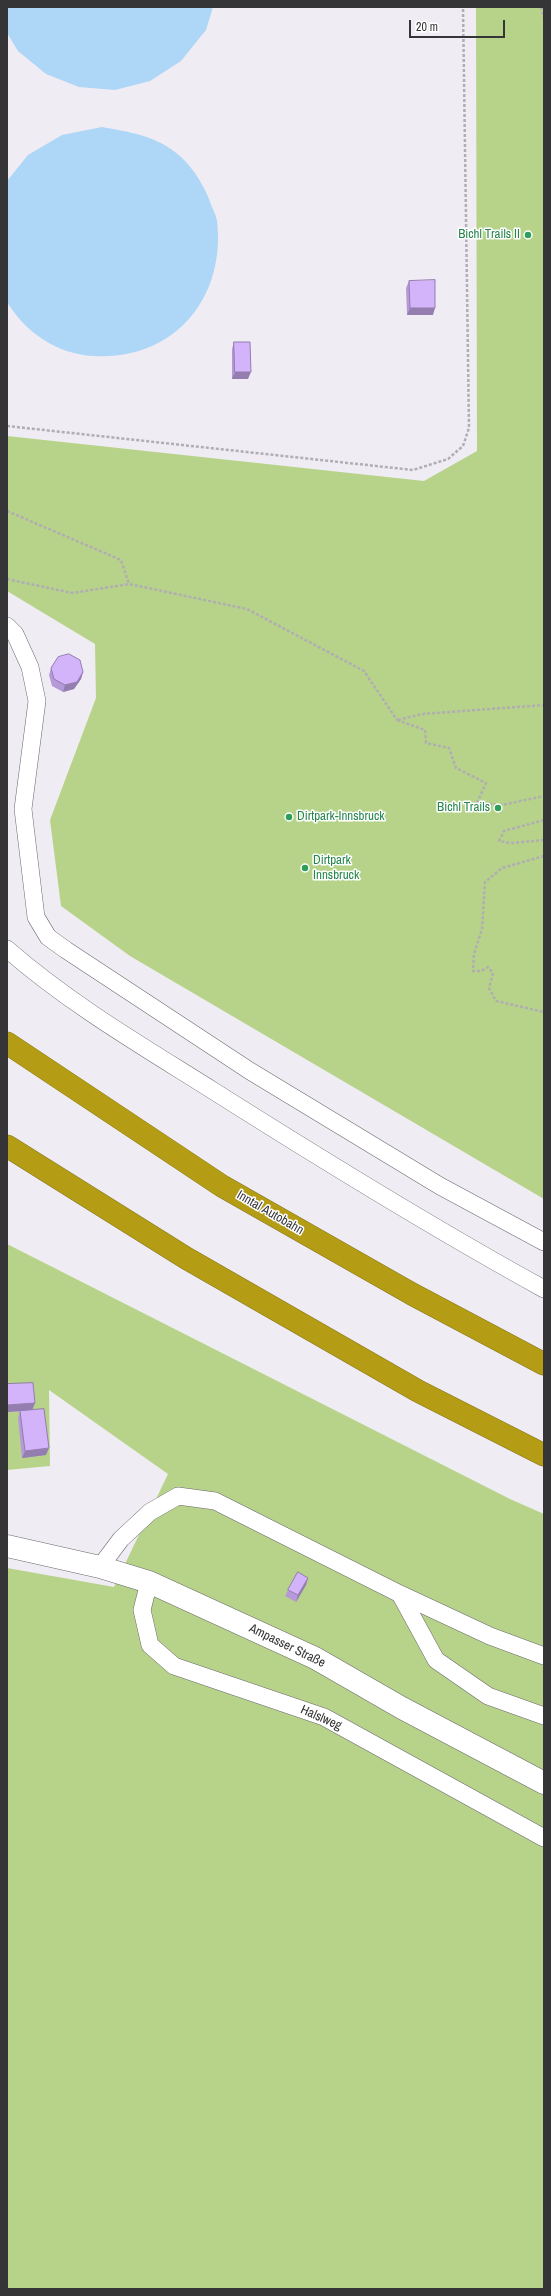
<!DOCTYPE html>
<meta charset="utf-8">
<style>
body{margin:0}
#map{position:relative;width:551px;height:2296px;overflow:hidden;background:#efecf3;font-family:"Archivo Narrow",sans-serif}
canvas{display:block}
.frame{position:absolute;inset:0;border:8px solid #353436;pointer-events:none}
.scale{position:absolute;left:409px;top:20px;width:96px;height:18px;box-sizing:border-box;border:2px solid #353436;border-top:0;padding-left:5px;font-size:12px;line-height:14px;white-space:nowrap;color:#353436;-webkit-text-stroke:3px #fff;paint-order:stroke}
</style>
<div id="map">
<canvas width="551" height="2296"></canvas>
<div class="frame"></div>
<div class="scale">20 m</div>
</div>
<script>
const g = document.querySelector('canvas').getContext('2d');
g.lineJoin = 'round';
function fill(path, color) {
  g.fillStyle = color;
  g.fill(path, 'evenodd');
}
function strokePath(path, color, width, dash) {
  g.strokeStyle = color;
  g.lineWidth = width;
  g.lineCap = dash ? 'butt' : 'round';
  g.setLineDash(dash || []);
  g.stroke(path);
}
function write(font, color, halo, rows, align = 'center') {
  g.font = font + ' "Archivo Narrow",sans-serif';
  g.lineWidth = 3;
  g.setLineDash([]);
  g.textBaseline = 'middle';
  g.strokeStyle = halo;
  g.fillStyle = color;
  for (const [text, x, y, turn = 0] of rows) {
    g.save();
    g.translate(x, y);
    g.rotate((+turn || 0) * Math.PI / 180);
    g.textAlign = isNaN(turn) ? turn : align;
    if (halo) g.strokeText(text, 0, 0);
    g.fillText(text, 0, 0);
    g.restore();
  }
}
const green = new Path2D(`
 M476 7H544V1199L130 956 61 906 50 820 96 698 95 644 7 591V436L424 481 477 451Z
 M7 1244 510 1499 544 1514V2289H7V1568L114 1587 168 1474 49 1390 50 1466 7 1470Z`);
const water = new Path2D(`
 M7 7H213L206 30 181 61 150 81 115 90 79 87 46 74 18 51 7 33Z
 M102 127C129 132 153 135 175 152 190 163 202 182 209 199 211 206 216 214 217 221 226 299 173 361 93 356 57 354 25 332 7 302V181L28 155 62 135Z`);
const path = new Path2D(`
 M541 7 544 19
 M7 426 413 470 448 459 463 446 469 428 463 7
 M7 511 121 560 129 584
 M7 579 72 593 129 584 247 609 364 671 397 720
 M397 720 425 730 426 743 449 748 456 768 486 783 477 803 502 805 544 796
 M398 720 422 714 544 705
 M544 820 504 831 499 841 511 843 544 840
 M544 856 502 868 485 882 482 929 474 954 473 971H481L488 967 493 973 489 988 496 1001 544 1012`);
const lane = new Path2D(`
 M7 626 15 634 30 667 37 701 23 809 36 917 48 937 66 950 250 1071 440 1186 544 1242
 M7 949C70 1004 142 1046 212 1090 321 1159 431 1227 544 1289
 M100 1567 121 1539 150 1512 178 1496 215 1501 400 1594 490 1636 544 1656
 M149 1582 142 1610 150 1645 174 1666 324 1717 544 1838
 M400 1594 436 1660 488 1696 544 1716`);
const secondary = new Path2D(`
 M7 1546 100 1567 149 1582 315 1658 402 1708 544 1783`);
const highway = new Path2D(`
 M7 1043 222 1186 412 1294 544 1364
 M7 1146 186 1258 418 1391 544 1455`);
const wall = new Path2D(`
 M409 281 433 315H407L406 288Z
 M234 342 248 379H232V349Z
 M51 668 83 672 81 679 74 689 63 692 52 686 49 675Z
 M35 1403 32 1410 46 1455 22 1458 18 1418 20 1411H26L7 1412Z
 M308 1578 306 1585 296 1602 285 1596 288 1590Z`);
const shadedWall = new Path2D(`
 M410 308H435L433 315H407Z
 M235 372H251L248 379H232Z
 M83 672 81 679 74 689 63 692 65 685Z
 M35 1403 32 1410 7 1412V1405Z
 M49 1448 46 1455 22 1458 25 1451Z
 M308 1578 306 1585 296 1602 298 1595Z`);
const building = new Path2D(`
 M435 280V308H410L409 281Z
 M234 342H250L251 372H235Z
 M69 654 80 660 83 672 77 682 65 685 54 679 51 668 58 657Z
 M33 1383 35 1403 7 1405V1384Z
 M44 1409 49 1448 25 1451 20 1411Z
 M298 1572 308 1578 298 1595 288 1590Z`);
const markers = [
 [528,235,4,"#2e9e5b"],
 [498,808,4,"#2e9e5b"],
 [289,817,4,"#2e9e5b"],
 [305,868,4,"#2e9e5b"]
];
const leisureNames = [
 ["Bichl Trails II",520,235],
 ["Bichl Trails",490,808],
 ["Dirtpark-Innsbruck",297,817,"left"],
 ["Dirtpark",313,861,"left"],
 ["Innsbruck",313,876,"left"]
];
const streetNames = [
 ["Inntal Autobahn",270,1213,30],
 ["Ampasser Straße",287,1646,26],
 ["Halslweg",321,1718,24]
];
fill(green, '#b7d389');
fill(water, '#aed6f7');
strokePath(lane, '#6b686e', 18);
strokePath(secondary, '#6b686e', 23);
strokePath(highway, '#887820', 23);
strokePath(path, '#b0adb3', 2.5, [3, 2]);
strokePath(lane, '#fff', 17);
strokePath(secondary, '#fff', 22);
strokePath(highway, '#b49c14', 22);
fill(wall, '#b59ad7');
fill(shadedWall, '#947daf');
fill(building, '#d3b3fa');
strokePath(building, '#947daf', 1);
for (const [x, y, r, color] of markers) {
  const dot = new Path2D();
  dot.arc(x, y, r, 0, 2 * Math.PI);
  g.fillStyle = color;
  g.fill(dot);
  strokePath(dot, '#fff', 1.5);
}
write('13px', '#27864d', '#fff', leisureNames, 'right');
write('13px', '#353436', '#fff', streetNames);
</script>
